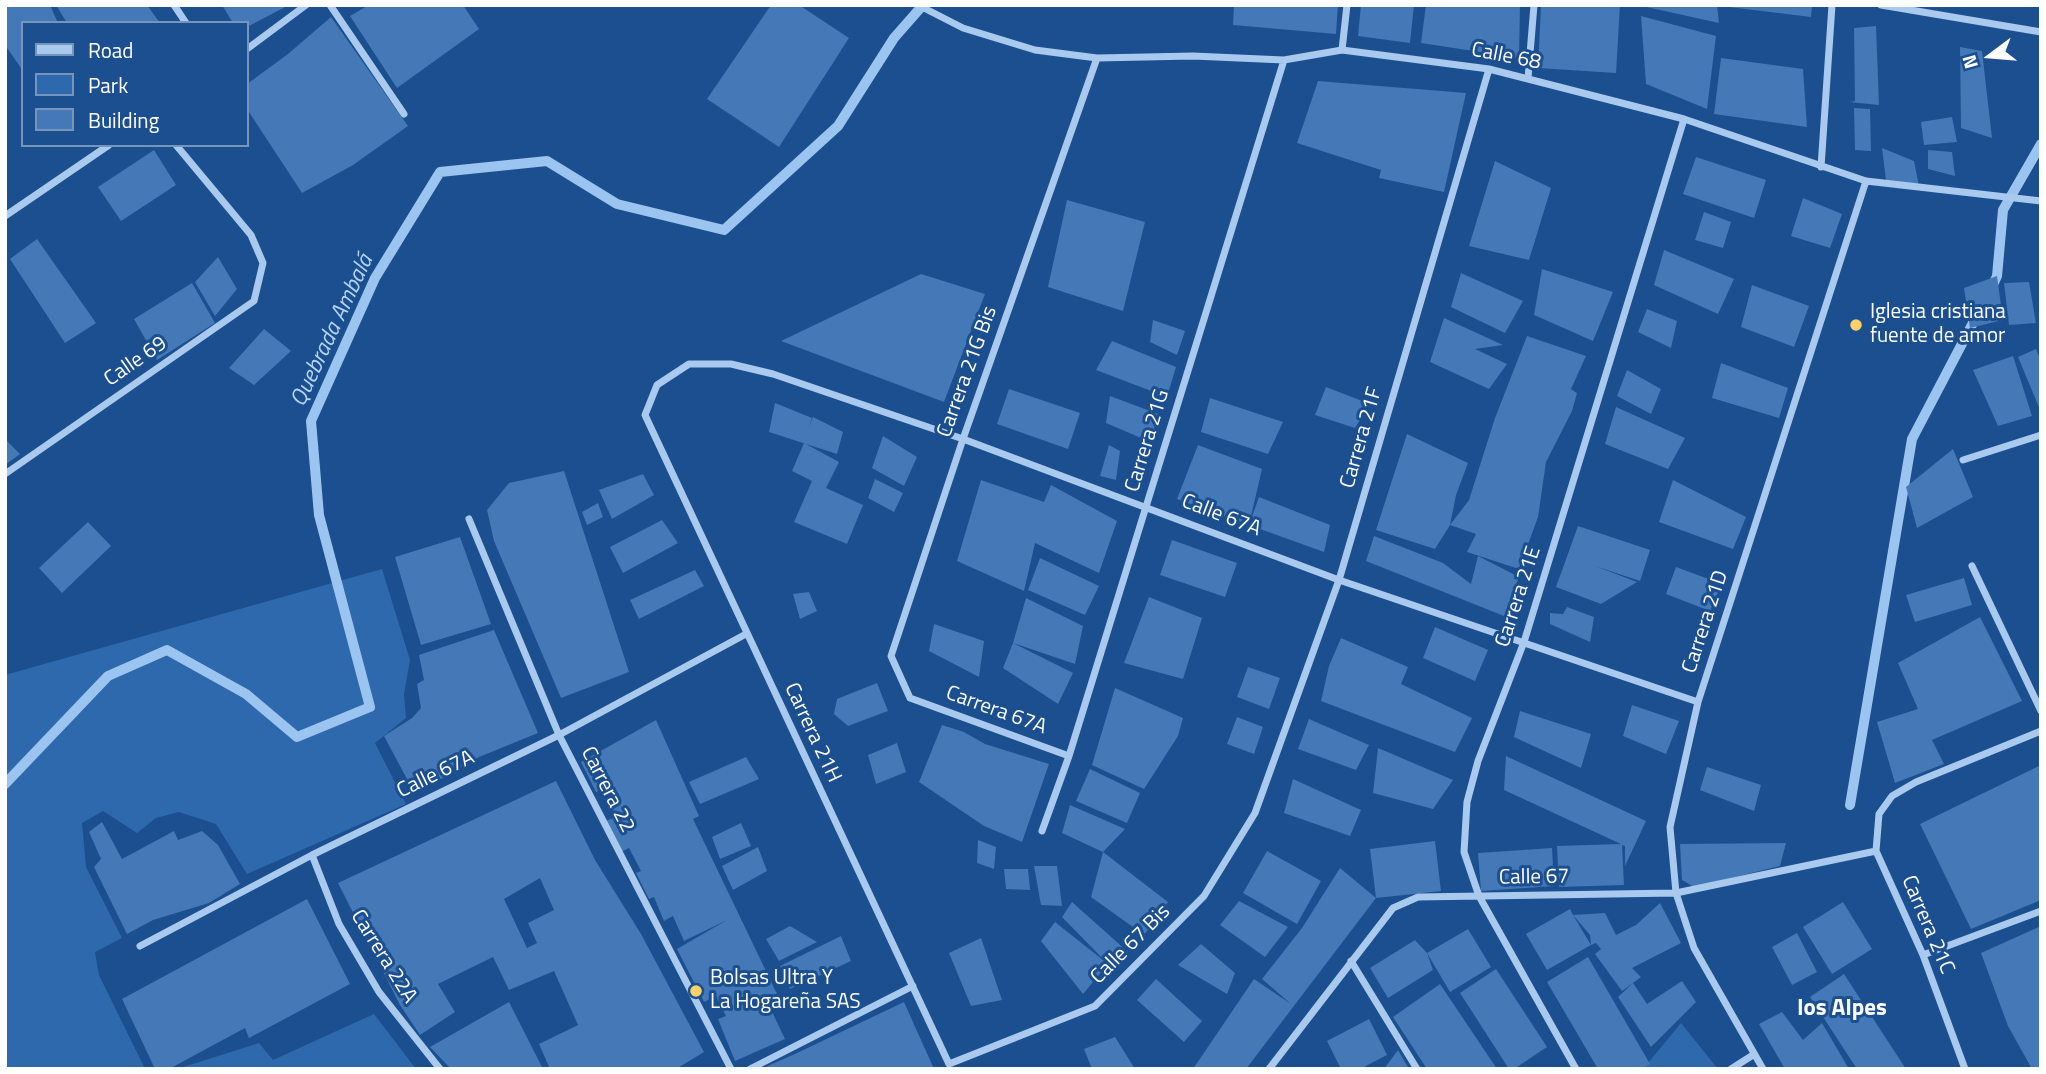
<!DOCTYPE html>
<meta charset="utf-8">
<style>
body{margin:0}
#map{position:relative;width:2046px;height:1074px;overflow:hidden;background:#1b4f8f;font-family:"Titillium Web",sans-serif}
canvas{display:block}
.frame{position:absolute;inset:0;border:7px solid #fff;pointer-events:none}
.legend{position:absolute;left:21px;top:21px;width:228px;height:126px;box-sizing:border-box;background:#1b4f8f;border:2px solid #7695bc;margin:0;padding:9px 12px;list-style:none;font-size:21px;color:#fff}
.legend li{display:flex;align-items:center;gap:14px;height:35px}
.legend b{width:35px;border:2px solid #7695bc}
.north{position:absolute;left:1955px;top:21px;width:70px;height:70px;-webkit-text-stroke:5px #1b4f8f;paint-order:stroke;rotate:254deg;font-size:19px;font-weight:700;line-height:28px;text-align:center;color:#fff}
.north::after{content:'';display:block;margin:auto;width:24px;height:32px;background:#fff;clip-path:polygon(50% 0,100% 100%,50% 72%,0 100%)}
</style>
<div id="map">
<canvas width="2046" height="1074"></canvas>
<div class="frame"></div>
<ul class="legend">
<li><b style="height:9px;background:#a9c9ee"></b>Road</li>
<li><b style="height:19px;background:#2e69ad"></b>Park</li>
<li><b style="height:19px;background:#4478b7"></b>Building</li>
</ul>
<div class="north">N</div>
</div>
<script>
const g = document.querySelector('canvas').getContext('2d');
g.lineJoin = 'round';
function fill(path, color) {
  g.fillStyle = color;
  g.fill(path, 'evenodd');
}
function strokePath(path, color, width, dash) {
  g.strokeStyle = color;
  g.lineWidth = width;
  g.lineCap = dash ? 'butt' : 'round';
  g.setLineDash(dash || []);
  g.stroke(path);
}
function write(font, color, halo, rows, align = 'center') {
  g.font = font + ' "Titillium Web",sans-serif';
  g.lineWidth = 6;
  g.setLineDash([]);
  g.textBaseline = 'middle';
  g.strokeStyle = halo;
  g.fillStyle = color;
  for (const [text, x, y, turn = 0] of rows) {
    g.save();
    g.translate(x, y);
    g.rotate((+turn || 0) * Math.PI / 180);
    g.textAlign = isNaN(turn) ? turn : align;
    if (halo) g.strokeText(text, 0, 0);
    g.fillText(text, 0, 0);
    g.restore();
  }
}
const green = new Path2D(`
 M382 569 410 660 404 694 406 718 375 743 406 804 247 874 216 824 179 812 156 818 137 833 103 811 82 823 86 867 122 938 95 952 99 975 145 1069H5V675Z
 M374 1014 416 1069H177L259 1043 273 1060Z
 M1681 1023 1718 1069H1643Z`);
const stream = new Path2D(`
 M1992 287 1997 276 2003 210 2041 144
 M5 784 108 676 167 650 246 694 297 737 370 707 319 515 311 421 375 278 440 172 547 161 617 204 724 230 838 126 894 38 923 5
 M1850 805 1912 439 1975 319`);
const building = new Path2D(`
 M5 5H50L58 23H23L21 68 5 45Z
 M56 5H147L160 23H67Z
 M222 5H289L247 27V23H233Z
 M369 5H463L479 29 397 88 350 16Z
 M771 5H799L849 38 779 147 707 99Z
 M1234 5H1338L1336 34 1233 25Z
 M1361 5H1414L1410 43 1358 36Z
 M1426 5H1520L1519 58 1421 43Z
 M1541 5H1620L1616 73 1538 68Z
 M1642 5H1717L1719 23 1642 6Z
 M1729 5H1812L1811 17 1729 7Z
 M1641 16 1716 36 1707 109 1646 84Z
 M331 17 408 126 353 165 302 193 247 109V84L288 54Z
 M1876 26 1879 105 1849 102 1855 101 1854 28Z
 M1960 47 1982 51 1992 138 1961 128Z
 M1721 58 1803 69 1807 127 1714 114Z
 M1318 81 1466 93 1444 192 1379 178 1381 170 1297 143Z
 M1854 108 1870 109 1871 151 1855 150Z
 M1952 117 1957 142 1924 145 1921 122Z
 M1882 148 1914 161 1919 186 1886 180Z
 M154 150 176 185 121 221 98 187Z
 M1928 150 1952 152 1955 176 1928 169Z
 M1696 157 1766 180 1754 218 1683 194Z
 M1495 161 1551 188 1529 260 1469 246Z
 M1803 198 1842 214 1830 248 1791 236Z
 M1067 200 1145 222 1123 311 1048 287Z
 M1704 212 1731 222 1723 248 1695 240Z
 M37 239 96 323 65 343 10 259Z
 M1664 250 1734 279 1718 314 1654 285Z
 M218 257 237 289 215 316 195 282Z
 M1542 269 1613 292 1593 341 1534 315Z
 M1461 273 1523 301 1505 333 1451 307Z
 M921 274 985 294 944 402 781 341Z
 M1997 276 2003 320 1970 328 1964 288Z
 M2029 282 2036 323 2009 325 2004 283Z
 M192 283 215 323 157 360 134 319Z
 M1752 285 1809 306 1794 347 1741 327Z
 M1647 309 1677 321 1671 348 1638 332Z
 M1444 318 1503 345 1475 349 1507 364 1489 389 1430 362Z
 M1153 320 1185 331 1177 355 1150 342Z
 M264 329 291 351 254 385 229 368Z
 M1527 336 1586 356 1571 389 1577 393 1572 411 1546 462 1538 517 1519 569 1467 552 1476 534 1450 525 1435 549 1376 530 1407 434 1468 463 1456 495 1450 525 1469 500 1495 418Z
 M1112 341 1176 367 1167 397 1096 370Z
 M2036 349 2041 361V412L2018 357Z
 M2013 356 2032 416 1998 426 1973 370Z
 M1721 363 1788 388 1779 418 1712 398Z
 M1627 370 1661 389 1651 414 1617 396Z
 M1326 387 1370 404 1355 428 1315 415Z
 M1009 389 1080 413 1068 449 997 424Z
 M1110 396 1161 415 1148 441 1106 423Z
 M1210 398 1283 422 1268 454 1201 432Z
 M775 403 812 418 809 427 813 417 843 432 837 454 769 432Z
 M1616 407 1685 438 1668 469 1605 444Z
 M883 436 917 457 904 486 872 468Z
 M5 439 20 454 5 465Z
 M804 443 839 462 826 488 863 505 847 544 794 522 812 481 792 471Z
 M1109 445 1120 451 1116 480 1100 476Z
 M1198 445 1262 469 1249 525 1177 499Z
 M1953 449 1973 497 1917 528 1906 487Z
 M564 471 629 672 561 698 494 541 487 510 509 483Z
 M643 474 654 495 612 519 599 490Z
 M875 479 903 493 894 512 868 498Z
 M981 480 1044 502 1051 485 1117 521 1099 573 1035 543 1024 591 957 561Z
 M1673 480 1746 517 1733 549 1659 522Z
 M1259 497 1330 525 1324 552 1249 525Z
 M598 503 603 517 587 525 582 512Z
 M662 520 678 543 623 573 610 547Z
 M88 522 111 546 62 593 39 568Z
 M1578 526 1650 550 1640 581 1595 566 1637 582 1601 604 1556 587Z
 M1374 536 1443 563 1471 584 1478 556 1519 577 1504 616 1366 561Z
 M460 537 491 624 421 645 395 557Z
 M1172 540 1237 563 1225 597 1160 575Z
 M1040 558 1099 586 1085 615 1028 590Z
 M1676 567 1722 584 1710 611 1666 594Z
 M695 570 704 586 639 619 630 600Z
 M1964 578 1972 605 1915 622 1906 595Z
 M809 592 817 611 800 619 793 594Z
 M1149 597 1202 618 1183 679 1124 663Z
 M1026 598 1083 626 1075 664 1013 643Z
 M1567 607 1594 617 1590 642 1550 624V613L1563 614Z
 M1980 617 2022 701 1932 740 1944 764 1895 783 1877 722 1918 709 1898 663Z
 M934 624 984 641 979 677 929 651Z
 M1435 627 1488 650 1475 681 1423 658Z
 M494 630 538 733 479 757 415 794 384 736 412 718 421 708 417 684 424 680 419 655Z
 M1341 638 1408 667 1401 684 1472 718 1455 752 1321 701 1329 666Z
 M1013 643 1073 673 1058 704 1003 668Z
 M1248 667 1280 678 1269 709 1237 697Z
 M877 683 888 711 848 726 834 714 837 699Z
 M1115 688 1183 718 1178 736 1144 789 1092 765Z
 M1632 705 1679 721 1666 754 1623 736Z
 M1520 711 1591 734 1581 768 1514 737Z
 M1237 717 1263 727 1254 754 1227 744Z
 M1309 719 1369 745 1356 770 1298 749Z
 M656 720 699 816 693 819 777 994 766 999 785 1039 735 1061 718 1019 726 1016 716 996 704 1002 677 949 727 920 684 941 673 916 664 921 654 897 649 899 636 873 641 871 629 848 621 852 606 821 615 817 603 789 596 792 581 762Z
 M942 725 964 732 985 744 1049 764 1022 842 984 826 919 782Z
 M897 743 906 772 876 784 868 755Z
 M1378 748 1453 780 1433 809 1373 793Z
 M1506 756 1646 821 1625 866V846L1622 845 1624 885 1559 887 1557 846 1621 844 1504 790Z
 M746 757 759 779 700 804 689 782Z
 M2041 765V900L1971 929 1920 824Z
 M1707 767 1761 785 1754 811 1700 790Z
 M1090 769 1140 793 1127 823 1076 801Z
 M1293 779 1361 810 1350 836 1284 813Z
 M556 781 595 860 641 934 704 1052 676 1069H550L539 1044 578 1025 554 971 509 990 493 957 438 984 455 1012 420 1035 400 1005 338 883ZM540 878 554 910 528 923 537 943 527 948 504 899Z
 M1070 805 1125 829 1103 852 1062 833Z
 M102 822 122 859 174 831 178 840 202 831 218 845 240 884 209 903 153 920 127 934 94 867 101 859 89 832Z
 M741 823 751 846 720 859 712 837Z
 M978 840 996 847 994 869 977 863Z
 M1435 841 1441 891 1376 898 1370 849Z
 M1786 843 1780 866 1694 887 1682 880 1680 844Z
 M758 847 767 871 733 890 722 866Z
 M1552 848 1554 886 1481 891 1478 853Z
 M1267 851 1321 881 1297 924 1243 893Z
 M1103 852 1168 902 1144 935 1091 897Z
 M1034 866H1057L1062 906 1041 905Z
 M1340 868 1376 898 1246 1069H1193L1254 979 1291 1004 1262 979 1302 928Z
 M1004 869H1028L1030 890 1006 889Z
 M307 899 350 984 249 1038 245 1028 169 1069H155L122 999Z
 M1239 901 1288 927 1265 957 1220 925Z
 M1072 902 1128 952 1108 964 1062 917Z
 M1843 902 1872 949 1832 974 1803 927Z
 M1660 903 1681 943 1632 968 1641 977 1622 991 1595 954 1601 949 1596 943 1591 945 1590 935 1573 915 1591 945 1547 970 1526 934 1570 909 1573 915 1605 913 1616 935 1636 925Z
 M1055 922 1108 964 1083 994 1041 941Z
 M790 926 817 942 779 961 766 939Z
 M2041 926V1069H2032L2008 1026 1981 953Z
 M1468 929 1491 967 1450 992 1427 953 1433 970 1388 998 1370 968 1415 940 1427 953Z
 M1797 933 1817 972 1792 985 1772 947Z
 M841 936 851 961 790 989 780 966Z
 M981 938 1002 1000 971 1006 949 953Z
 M1201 944 1235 973 1227 994 1178 965Z
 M1588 957 1650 1064 1642 1069H1598L1547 982Z
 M1496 969 1547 1047 1514 1069H1509L1460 993Z
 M1844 974 1906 1069H1857L1810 997Z
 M1156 979 1202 1021 1184 1042 1137 1000Z
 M1682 981 1696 1002 1651 1047 1618 997 1633 983 1647 1004Z
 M1440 984 1497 1069H1427L1393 1017Z
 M509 1002 543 1069H451L430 1047Z
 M904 1002 934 1069H761L797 1053Z
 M1782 1012 1803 1040 1822 1023 1849 1069H1785L1759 1024Z
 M1369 1019 1387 1055 1360 1069H1341L1327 1041Z
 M1115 1037 1135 1069H1092L1084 1049Z
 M1398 1050 1409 1069H1384Z`);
const street = new Path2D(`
 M174 5 186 23
 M330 5 404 114
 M918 5 963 28 1035 50 1097 58 1193 56 1284 60 1342 50 1489 69 1684 119 1866 181 2041 201
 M1881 5 2041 32
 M247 49 306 5
 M1342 50 1347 5
 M1489 69 1339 580 1255 813 1204 896 1095 1006 949 1064 645 415 657 385 689 364H731L773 374 963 439 1339 580 1698 702
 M1528 78 1534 5
 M1821 167 1832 5
 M5 216 109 145
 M1963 460 2041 435
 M5 474 254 301 263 263 251 235 176 145
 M469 519 559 735 731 1069
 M1972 566 2041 711
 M1069 756 910 698 891 656 963 439 1097 58
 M1042 831 1069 756 1284 60
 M312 855 339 924 379 992 440 1069
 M140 946 312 855 559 735 746 634
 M1923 955 2041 911
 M1351 961 1417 1069
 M750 1069 913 986
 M1269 1069 1393 908 1418 897 1676 893 1876 851
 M1576 1069 1479 896 1464 852 1467 802 1478 761 1524 642 1684 119
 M1731 1069 1753 1055
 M1763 1069 1694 948 1676 893 1670 827 1698 702 1866 181
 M1965 1069 1923 955 1876 851 1879 814 1892 796 1916 782 2041 731`);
const markers = [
 [1856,325,7,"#ffd166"],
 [696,991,7,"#ffd166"]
];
const streetNames = [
 ["Calle 68",1506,57,11],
 ["Calle 69",136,362,-35],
 ["Carrera 21G Bis",968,372,-70],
 ["Carrera 21F",1362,438,-74],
 ["Carrera 21G",1148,441,-73],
 ["Calle 67A",1221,516,21],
 ["Carrera 21E",1519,597,-72],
 ["Carrera 21D",1706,622,-72],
 ["Carrera 67A",996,711,20],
 ["Carrera 21H",812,733,65],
 ["Calle 67A",436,775,-26],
 ["Carrera 22",607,790,63],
 ["Calle 67",1534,878,-1],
 ["Carrera 21C",1927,925,67],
 ["Calle 67 Bis",1131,945,-45],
 ["Carrera 22A",383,957,58]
];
const poiNames = [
 ["Iglesia cristiana",1870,313],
 ["fuente de amor",1870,337],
 ["Bolsas Ultra Y",710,979],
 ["La Hogareña SAS",710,1003]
];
const waterNames = [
 ["Quebrada Ambalá",333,331,-65]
];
const neighbourhoodNames = [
 ["los Alpes",1842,1009]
];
fill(green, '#2e69ad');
strokePath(stream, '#9cc4f0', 10);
fill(building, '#4478b7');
strokePath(street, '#a9c9ee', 7);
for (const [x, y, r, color] of markers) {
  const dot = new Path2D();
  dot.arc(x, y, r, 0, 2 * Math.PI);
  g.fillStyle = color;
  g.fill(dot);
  strokePath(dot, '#1b4f8f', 2.5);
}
write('21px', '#fff', '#1b4f8f', streetNames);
write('21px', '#fff', '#1b4f8f', poiNames, 'left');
write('italic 23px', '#b5d3f5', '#1b4f8f', waterNames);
write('bold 23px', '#fff', '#1b4f8f', neighbourhoodNames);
</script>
